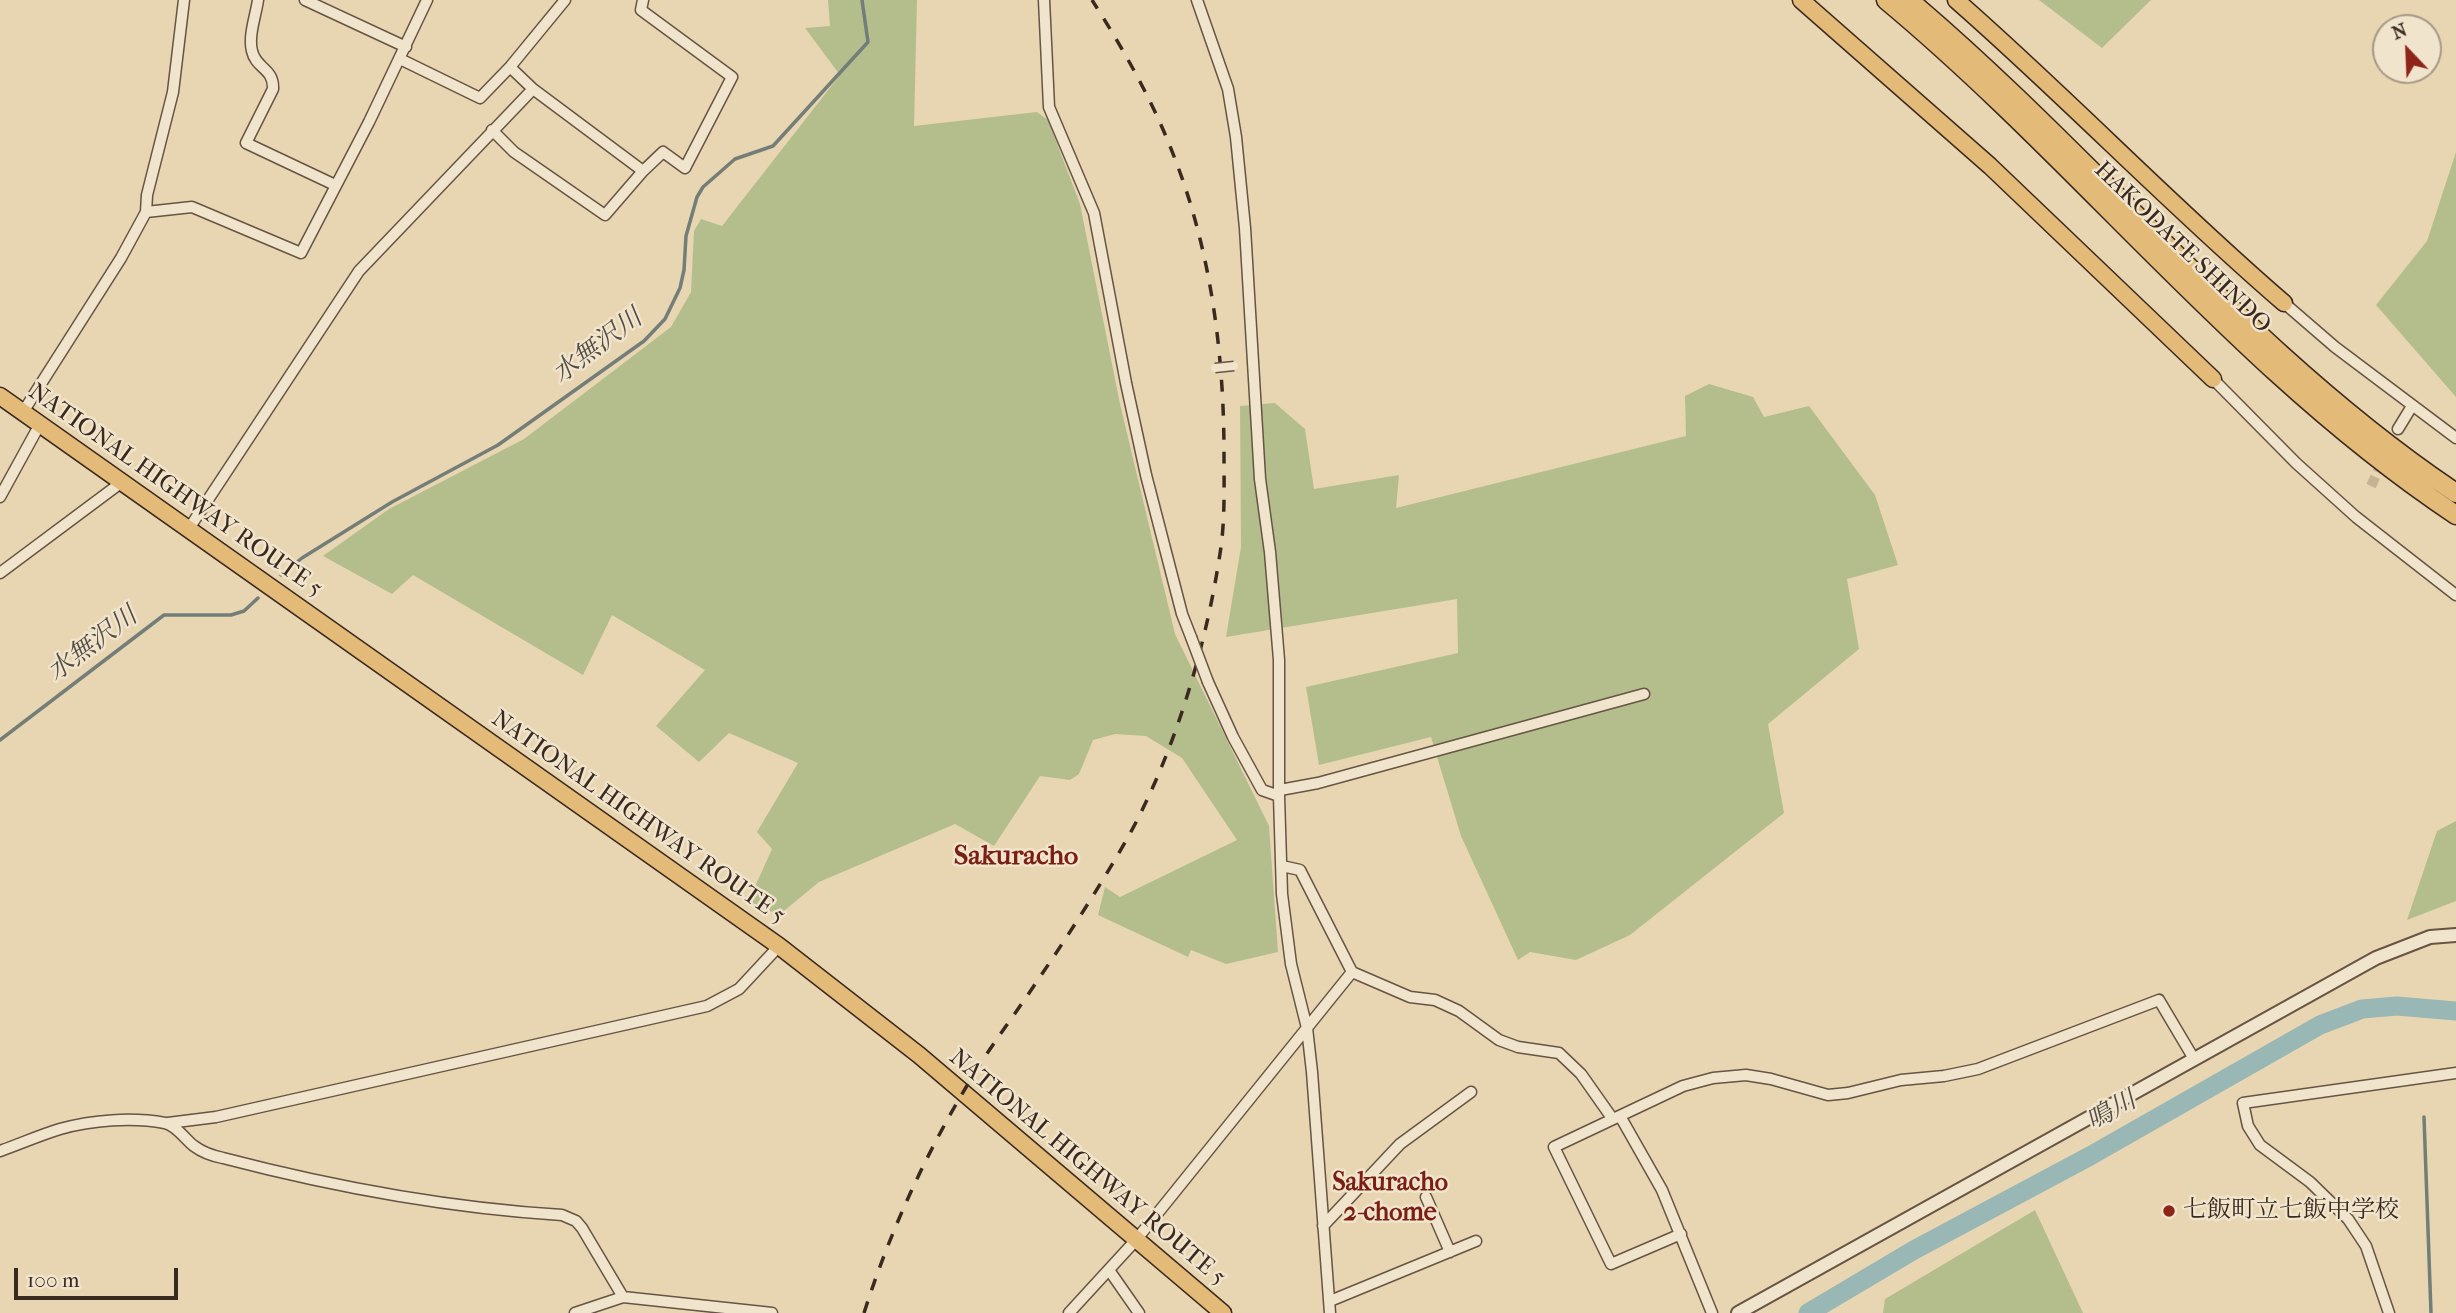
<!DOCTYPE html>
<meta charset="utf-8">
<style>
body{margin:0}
#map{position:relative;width:2456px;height:1313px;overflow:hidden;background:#e8d5b1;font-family:"IM FELL French Canon",serif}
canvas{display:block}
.north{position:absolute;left:2372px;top:14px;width:70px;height:70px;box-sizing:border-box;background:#f0e4cc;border:2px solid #a79987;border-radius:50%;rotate:337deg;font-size:19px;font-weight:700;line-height:28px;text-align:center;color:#3a291f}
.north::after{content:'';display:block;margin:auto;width:24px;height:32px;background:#8f2418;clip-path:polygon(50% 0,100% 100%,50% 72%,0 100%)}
.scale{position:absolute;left:14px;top:1268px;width:164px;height:32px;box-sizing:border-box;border:4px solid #3a291f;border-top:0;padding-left:9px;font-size:21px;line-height:24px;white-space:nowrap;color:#3a291f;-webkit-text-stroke:5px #f0e4cc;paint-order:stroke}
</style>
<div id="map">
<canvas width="2456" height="1313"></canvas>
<div class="north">N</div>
<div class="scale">100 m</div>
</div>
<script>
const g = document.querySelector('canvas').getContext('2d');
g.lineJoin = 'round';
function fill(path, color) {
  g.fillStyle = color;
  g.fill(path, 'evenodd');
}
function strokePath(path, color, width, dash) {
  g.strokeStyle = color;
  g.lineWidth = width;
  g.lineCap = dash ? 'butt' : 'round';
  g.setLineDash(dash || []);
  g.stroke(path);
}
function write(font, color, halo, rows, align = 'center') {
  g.font = font + ' "IM FELL French Canon","Noto Serif JP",serif';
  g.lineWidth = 5;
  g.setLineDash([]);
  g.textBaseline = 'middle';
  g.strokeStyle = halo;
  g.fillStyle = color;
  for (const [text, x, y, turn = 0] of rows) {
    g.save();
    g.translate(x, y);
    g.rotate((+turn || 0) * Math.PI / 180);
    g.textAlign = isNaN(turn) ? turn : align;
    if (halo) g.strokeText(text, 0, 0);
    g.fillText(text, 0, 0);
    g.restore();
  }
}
const green = new Path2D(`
 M828 0H917L914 126 1037 112 1048 120 1080 204 1120 404 1175 634 1269 826 1278 952 1226 964 1191 950 1188 957 1098 915 1105 887 1120 897 1237 840 1182 758 1146 736 1115 734 1093 740 1079 774 1070 780 1040 776 994 846 955 824 819 882 779 915 748 902 772 849 757 832 798 763 729 733 699 762 656 726 705 670 612 615 583 675 413 575 392 594 323 556 389 509 524 439 671 327 691 292 694 231 701 219 722 226 840 75 805 28 830 26Z
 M2039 0H2151L2102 48Z
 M2456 152V397L2376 305 2427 241Z
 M1709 384 1753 397 1764 417 1809 406 1875 495 1898 565 1847 579 1859 649 1768 724 1784 813 1630 935 1576 960 1530 952 1518 960 1461 836 1431 737 1319 765 1306 687 1458 653 1457 599 1226 637 1241 547 1240 406 1275 403 1305 429 1314 489 1399 475 1396 508 1686 436 1685 396Z
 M2456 821V901L2407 920 2437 831Z
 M2035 1210 2083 1313H1883L1885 1299Z`);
const stream = new Path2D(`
 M281 575 302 558 392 502 498 445 644 341 665 319 680 288 684 270 686 236 697 197 703 187 735 159 773 146 868 42 862 0
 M0 740 164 615H231L244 611 258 598
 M2424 1117 2431 1313`);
const river = new Path2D(`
 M1808 1313 1914 1250 2090 1156 2320 1025 2362 1009 2397 1006 2456 1011`);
const minorTunnel = new Path2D(`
 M2371 486 2398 429`);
const minor = new Path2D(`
 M258 0C256 15 248 36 252 51 256 69 274 68 273 89L246 143 335 185
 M305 0 406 47
 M1044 0 1049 107 1094 213 1126 383 1146 475 1182 614 1191 637
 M1197 0 1228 89 1236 137 1245 228 1260 479 1270 552 1279 660V796L1282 894 1291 964 1307 1028 1312 1072 1330 1313
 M400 59 480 98 510 67 565 0
 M492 130 514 152 605 215 643 171 533 89 510 67
 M643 171 663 152 685 168 732 77 641 10 643 0
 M146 212 192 207 301 253 369 122 427 0
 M2284 303 2335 347 2456 438
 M2213 379 2296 463 2356 517 2456 595
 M23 412 121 258 146 212 147 195 173 92 184 0
 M2398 429 2412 406
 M0 497 40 424
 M188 530 359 271 533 89
 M0 573 122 482
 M1208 682 1233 737 1262 790 1279 796
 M1280 790 1318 783 1644 694
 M1282 866 1300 870 1352 972 1410 997 1435 1000 1459 1011 1499 1040 1518 1047 1559 1053 1581 1074 1612 1118
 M1620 1116 1662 1190 1712 1313
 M168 1123 216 1117 707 1006 739 989 779 946
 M0 1151C20 1144 40 1135 60 1129 92 1120 132 1117 165 1123 176 1125 185 1139 194 1146 202 1152 213 1156 223 1158 334 1187 448 1208 562 1215L576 1221 582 1228 623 1297
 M1426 1197 1450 1252
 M1323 1226 1400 1144 1471 1092
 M1681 1234 1611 1264 1554 1147 1683 1086 1713 1078 1746 1075 1771 1079 1828 1095 1848 1093 1901 1080 1944 1076 1978 1069 2159 1000 2194 1059
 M1109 1270 1139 1313
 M1330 1301 1476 1241
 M575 1313 623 1297 772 1313
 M1069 1313 1136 1240 1352 972
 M2389 1313 2366 1246 2348 1219 2310 1182 2260 1145 2248 1126 2243 1103 2456 1073`);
const tertiary = new Path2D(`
 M1738 1313 2376 958 2430 937 2456 935`);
const trunk = new Path2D(`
 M1801 0 1990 166 2213 379
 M1956 0C2068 98 2171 206 2284 303
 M0 396 779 946 919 1055 1223 1313`);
const motorway = new Path2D(`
 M1886 0C2083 164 2241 372 2456 515
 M1909 0C2096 158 2251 356 2456 493`);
const rail = new Path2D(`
 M864 1313C890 1231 926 1153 971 1079 988 1050 1008 1024 1027 996 1062 945 1096 893 1127 839 1175 753 1207 644 1221 547 1225 517 1224 484 1224 454 1224 354 1211 252 1175 159 1154 103 1124 50 1092 0`);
const pedestrianBridge = new Path2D(`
 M1215 368 1234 366`);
const minorBridge = new Path2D(`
 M1191 637 1208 682`);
const markers = [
 [2169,1211,7,"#8f2418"]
];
const streetNames = [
 ["HAKODATE SHINDO",2182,248,44],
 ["NATIONAL HIGHWAY ROUTE 5",175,491,35],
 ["NATIONAL HIGHWAY ROUTE 5",638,818,35],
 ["NATIONAL HIGHWAY ROUTE 5",1087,1168,40]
];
const poiNames = [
 ["七飯町立七飯中学校",2183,1211]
];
const waterNames = [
 ["水無沢川",598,347,-37],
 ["水無沢川",93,645,-37],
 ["鳴川",2112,1112,-29]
];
const neighbourhoodNames = [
 ["Sakuracho",1390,1184],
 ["2-chome",1390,1214]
];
const quarterNames = [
 ["Sakuracho",1016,857]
];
fill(green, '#b4be8d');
strokePath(stream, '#737e78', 3.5);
strokePath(river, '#99b7b4', 19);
strokePath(minorTunnel, '#c5b394', 10, [10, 5]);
strokePath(minor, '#665444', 13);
strokePath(tertiary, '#665444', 16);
strokePath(trunk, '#3a291f', 19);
strokePath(motorway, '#3a291f', 21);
strokePath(minor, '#f0e4cc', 10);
strokePath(tertiary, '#f0e4cc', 12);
strokePath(trunk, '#e4ba78', 16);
strokePath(motorway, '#e4ba78', 18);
strokePath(rail, '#3a291f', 3.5, [12, 12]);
strokePath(pedestrianBridge, '#665444', 11, []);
strokePath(minorBridge, '#665444', 13, []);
strokePath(pedestrianBridge, '#f0e4cc', 8);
strokePath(minorBridge, '#f0e4cc', 10);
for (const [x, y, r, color] of markers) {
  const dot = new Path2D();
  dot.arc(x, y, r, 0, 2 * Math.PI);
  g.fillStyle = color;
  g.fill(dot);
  strokePath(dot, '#f0e4cc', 2.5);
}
write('24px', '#3a291f', '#f0e4cc', streetNames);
write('24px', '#3a291f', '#f0e4cc', poiNames, 'left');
write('italic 26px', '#524c44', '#f0e4cc', waterNames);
write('bold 26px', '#7a1f14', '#f0e4cc', neighbourhoodNames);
write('bold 28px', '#7a1f14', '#f0e4cc', quarterNames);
</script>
